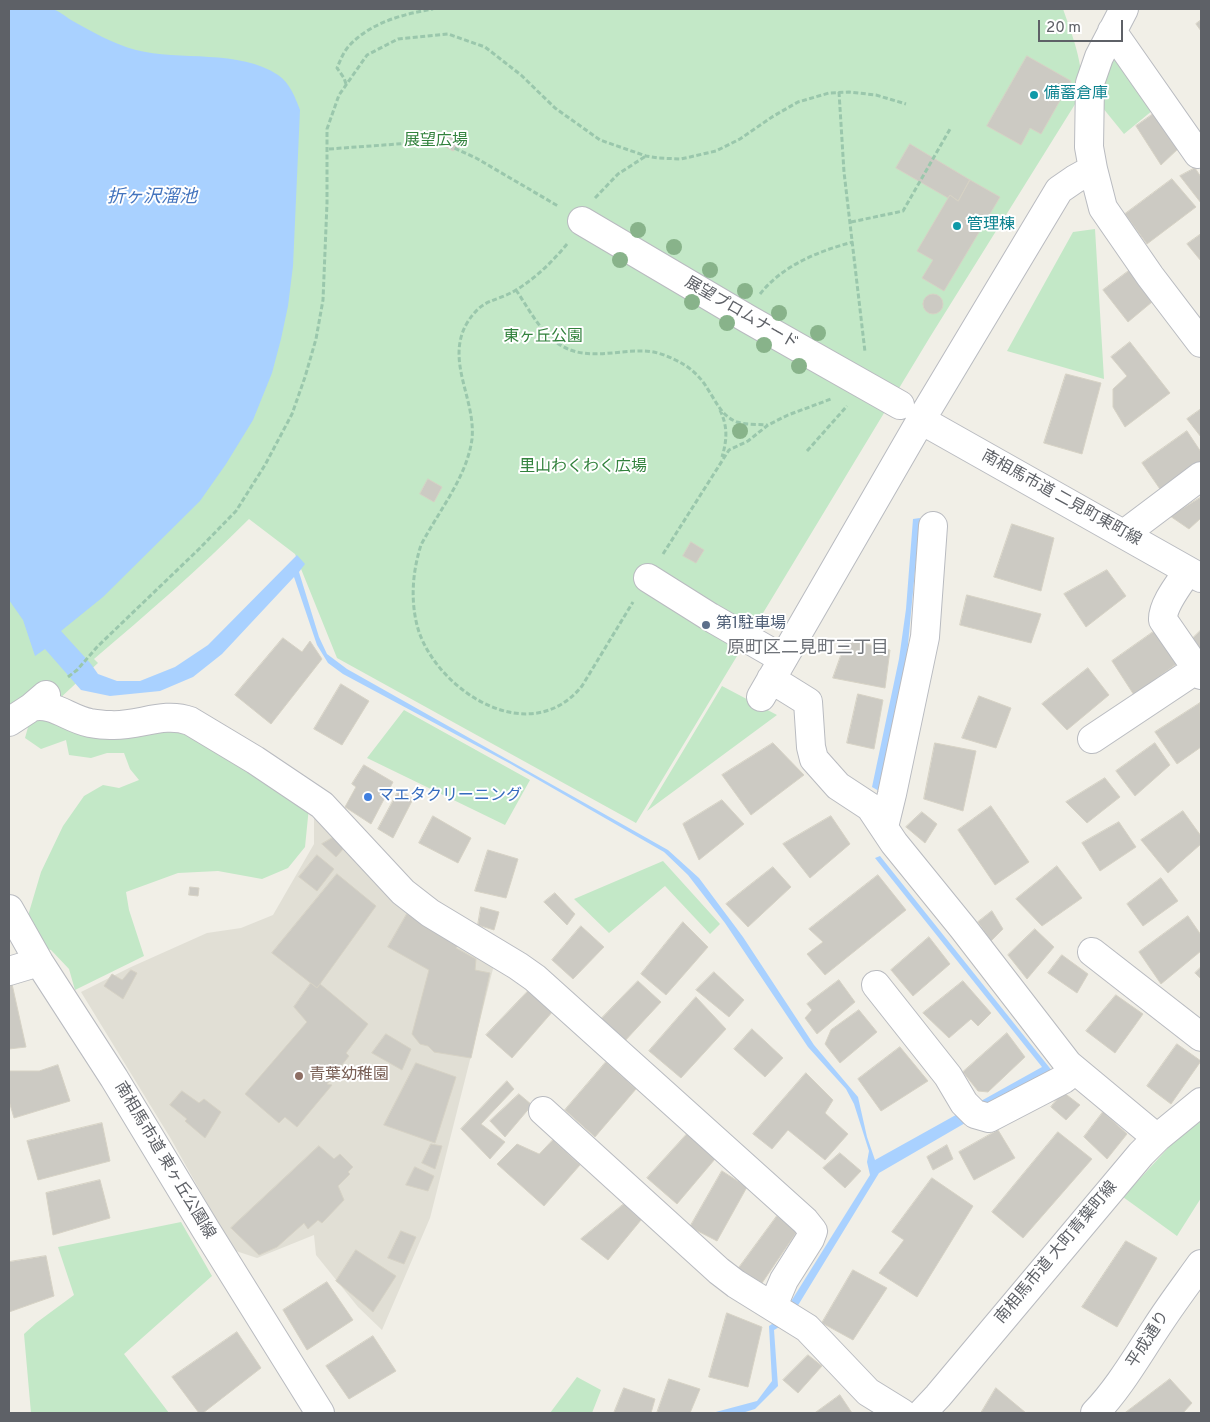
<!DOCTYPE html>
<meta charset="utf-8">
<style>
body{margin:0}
#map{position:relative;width:1210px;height:1422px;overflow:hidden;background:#f1efe7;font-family:Overpass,sans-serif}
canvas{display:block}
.frame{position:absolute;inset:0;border:10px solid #5e6167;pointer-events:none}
.scale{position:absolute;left:1038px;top:20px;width:85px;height:22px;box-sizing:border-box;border:2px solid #5e6167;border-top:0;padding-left:6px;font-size:15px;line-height:18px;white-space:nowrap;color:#5e6167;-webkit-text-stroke:4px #fff;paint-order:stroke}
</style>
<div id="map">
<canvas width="1210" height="1422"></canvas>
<div class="frame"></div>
<div class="scale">20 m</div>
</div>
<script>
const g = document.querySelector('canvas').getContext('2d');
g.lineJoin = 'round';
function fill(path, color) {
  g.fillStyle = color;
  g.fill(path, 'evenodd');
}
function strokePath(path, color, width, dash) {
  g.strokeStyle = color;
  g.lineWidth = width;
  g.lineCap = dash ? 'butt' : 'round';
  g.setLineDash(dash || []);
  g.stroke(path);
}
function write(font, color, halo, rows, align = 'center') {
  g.font = font + ' Overpass,"Noto Sans JP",sans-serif';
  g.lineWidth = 4;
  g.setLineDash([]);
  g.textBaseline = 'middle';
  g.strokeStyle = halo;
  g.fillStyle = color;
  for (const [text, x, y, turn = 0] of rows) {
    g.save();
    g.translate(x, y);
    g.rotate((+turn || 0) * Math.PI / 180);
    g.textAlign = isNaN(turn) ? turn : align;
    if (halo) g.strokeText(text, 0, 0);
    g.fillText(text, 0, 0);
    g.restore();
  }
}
const education = new Path2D(`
 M314 809 496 957 430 1218 382 1330 358 1307 316 1255 314 1235 257 1258 236 1251 218 1223 171 1139 81 992 131 967 207 933 241 928 273 915 314 844Z`);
const green = new Path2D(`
 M9 9H1063C1073 37 1083 62 1082 93L930 337 636 823 337 658 295 554 249 519C199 569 147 614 94 659L98 663 58 700 32 719 177 731 264 773 309 807 305 847 288 868 262 879 218 871 178 873 126 892 129 910 144 956 75 990 69 969 51 950 36 947 27 919 41 872 63 826 84 796 103 785 119 788 139 780 130 769 124 753H107L91 758 69 755 66 740 41 749 25 738 30 720 9 736Z
 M1113 51 1153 110 1124 134 1098 102Z
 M1095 229 1104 379 1007 351 1073 232Z
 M722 686 777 715 647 811Z
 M404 710 530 780 505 825 367 758Z
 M663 861 720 924 710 934 665 886 609 933 574 899Z
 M1201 1119V1198L1177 1236 1123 1197 1181 1134Z
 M181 1222 212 1276 124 1354 169 1413H31L24 1334 36 1323 74 1295 58 1247Z
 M577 1377 601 1390 592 1413H550Z`);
const water = new Path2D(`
 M9 9C22 9 37 7 51 9 58 10 65 16 71 20 91 31 113 44 136 50 179 61 240 49 278 75 290 83 295 97 300 110L293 266 288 306 281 339 272 373 253 420 226 464 200 501 103 597 61 631 91 664 98 674 117 681H140L175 667 208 645 297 555 305 564 299 572 319 637 327 654 347 669 668 850 699 878 743 937 814 1045 858 1097 867 1137 875 1160 1042 1067 875 858 880 856 1053 1072 879 1173 797 1307 790 1303 870 1175 867 1162 869 1151 854 1104 846 1089 808 1047 725 923 688 875 664 852 509 763 343 674 328 663 317 645 294 577 222 654 193 677 160 691 110 696 81 690 45 649 35 656 23 620 9 600Z
 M920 518 907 655 879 791 872 787 899 659 906 609 913 519Z
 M778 1320 781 1326 774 1330 778 1386 755 1409 742 1413H712L757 1401 772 1381 769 1326Z`);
const building = new Path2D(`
 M1201 20V31L1196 24Z
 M1027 56 1071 81 1041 134 1030 128 1021 145 987 126Z
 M1156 112 1180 147 1161 165 1136 126Z
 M451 132 460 137V146L453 151 444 146 442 137Z
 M910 144 970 180 958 201 950 195 948 198 896 168Z
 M1195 168 1201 177V203L1180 176Z
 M1172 179 1196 207 1147 244 1125 214Z
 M970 180 1000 197 944 291 922 278 933 260 917 251 950 195 958 201Z
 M1201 234V261L1187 244Z
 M1130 270 1152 302 1128 322 1103 290Z
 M923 304a10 10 0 1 1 20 0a10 10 0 1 1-20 0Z
 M1130 342 1170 393 1125 427 1113 407V389L1127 376 1111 357Z
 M1066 374 1101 383 1082 454 1044 443Z
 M1201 409V437L1187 419Z
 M1187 431 1201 452V461L1162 492 1142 463Z
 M428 479 442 487 434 502 420 494Z
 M1200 498 1201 500V518L1189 529 1170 516Z
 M1012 524 1054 538 1041 591 994 577Z
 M691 542 704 550 696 563 683 556Z
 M1107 570 1126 596 1086 627 1064 594Z
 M967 595 1041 614 1031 643 960 625Z
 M1156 630 1179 662 1134 695 1112 661Z
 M1201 630V650L1193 638Z
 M283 638 302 652 310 641 322 659 271 724 235 695Z
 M847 639 890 650 885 688 833 678Z
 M1088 668 1109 695 1067 730 1042 704Z
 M341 684 369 701 342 745 314 729Z
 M858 694 883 700 874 749 847 743Z
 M979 696 1011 708 996 748 962 738Z
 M1200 703 1201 747 1177 764 1155 732Z
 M773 743 804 775 751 815 722 775Z
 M935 743 976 751 963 811 924 799Z
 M1155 743 1170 765 1135 796 1116 771Z
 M364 765 393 782 371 824 345 807 356 787 352 784Z
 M1105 778 1120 797 1087 823 1066 802Z
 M399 790 413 799 393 838 378 829Z
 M722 800 744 824 699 860 683 824Z
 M991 806 1029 862 995 885 958 830Z
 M1183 811 1201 836V844L1168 873 1141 840Z
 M922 812 937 824 925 843 906 827Z
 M433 816 471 838 458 863 419 843Z
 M831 816 850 844 810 878 783 844Z
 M1119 822 1136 847 1100 871 1082 843Z
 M334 837 344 848 336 857 322 844Z
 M488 850 518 859 506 898 475 891Z
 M317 855 334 869 317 891 299 877Z
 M1057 866 1082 898 1042 926 1016 899Z
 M773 867 791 887 748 927 726 904Z
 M337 874 376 906 317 988 272 953Z
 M878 875 906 910 825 975 807 954 823 942 809 929Z
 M1161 878 1178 901 1143 926 1127 904Z
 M190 887 199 888 198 896 189 895Z
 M555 893 575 914 567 925 544 902Z
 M481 907 499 912 494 930 478 925Z
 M992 911 1003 929 991 941 978 922Z
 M407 914 461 943 456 948 476 959 475 970 490 973 471 1058 434 1052 428 1046 420 1044 412 1034 429 970 388 947Z
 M1188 916 1201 935V951L1161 984 1139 952Z
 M683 922 708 947 666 995 641 974Z
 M581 926 604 947 573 979 552 960Z
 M1035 929 1054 947 1027 979 1008 955Z
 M929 937 950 964 913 996 891 970Z
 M1062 955 1088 974 1077 993 1048 973Z
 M1201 967V979L1195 973Z
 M131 970 137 973 123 999 104 986 112 974 122 980Z
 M714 972 744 1000 729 1017 696 990Z
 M839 980 855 1002 817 1034 805 1018 812 1010 807 1004Z
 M638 981 661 1002 623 1043 600 1020Z
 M963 981 991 1013 978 1026 971 1019 949 1038 923 1013Z
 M311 983 317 988 320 984 368 1024 346 1053 349 1056 327 1084 332 1085 297 1127 285 1117 279 1123 245 1094 307 1022 294 1007Z
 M12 984 26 1047 9 1049V985Z
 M532 987 554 1010 512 1058 486 1035Z
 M1116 995 1143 1014 1115 1053 1086 1031Z
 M696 997 726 1029 681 1078 649 1051Z
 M859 1010 877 1032 840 1063 825 1044 831 1030Z
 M752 1029 783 1058 765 1077 734 1049Z
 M1007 1033 1025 1057 988 1092 978 1091 963 1072Z
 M386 1034 411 1049 402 1070 372 1053Z
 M1177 1044 1201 1061 1171 1104 1147 1086Z
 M900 1047 928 1081 881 1111 858 1079Z
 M606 1062 636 1089 595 1137 565 1110Z
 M416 1063 456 1077 435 1143 384 1125Z
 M58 1065 70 1101 14 1118 9 1101V1071H39Z
 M806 1073 833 1100 825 1113 848 1134 825 1160 788 1130 772 1149 753 1134Z
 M507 1081 514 1089 481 1124 505 1142 490 1159 461 1129Z
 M182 1091 199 1103 204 1099 221 1112 205 1138 185 1121 187 1119 170 1105Z
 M1063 1092 1080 1105 1066 1120 1051 1107Z
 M519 1094 532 1105 505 1137 490 1121Z
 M1103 1112 1127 1134 1107 1159 1084 1137Z
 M102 1123 110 1161 38 1180 27 1141Z
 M998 1130 1015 1158 974 1180 959 1152Z
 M1058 1132 1092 1159 1023 1238 992 1212Z
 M687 1134 715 1159 677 1204 647 1178Z
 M553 1140 580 1165 544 1206 497 1164 517 1144 539 1154Z
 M431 1144 442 1146 435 1169 422 1163Z
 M947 1145 953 1159 933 1170 927 1157Z
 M319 1146 334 1159 340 1154 353 1167 348 1172 350 1174 338 1186 344 1200 322 1223 318 1220 308 1229 304 1223 277 1247 259 1255 231 1228Z
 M840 1153 861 1171 845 1188 823 1168Z
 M415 1167 434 1176 428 1191 406 1185Z
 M722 1171 747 1187 717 1241 690 1227Z
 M932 1178 973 1206 917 1297 879 1273 904 1240 892 1232Z
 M100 1180 110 1218 53 1235 46 1193Z
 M624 1204 641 1220 608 1260 581 1239Z
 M777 1216 798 1230 762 1283 738 1269Z
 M401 1231 416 1237 404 1264 388 1258Z
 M1126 1241 1157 1258 1117 1327 1082 1307Z
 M356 1250 396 1276 373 1312 336 1281Z
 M46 1256 54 1296 9 1312V1262Z
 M853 1270 887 1288 853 1340 822 1323Z
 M327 1282 353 1320 307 1350 283 1310Z
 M727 1313 762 1327 748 1387 709 1377Z
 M237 1332 261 1368 203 1413H199L172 1377Z
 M373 1336 396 1371 349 1399 326 1366Z
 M808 1355 822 1366 798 1393 783 1380Z
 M669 1379 700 1389 690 1413H657Z
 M1170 1379 1192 1403 1183 1413H1125Z
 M624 1388 655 1399 651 1413H614Z
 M996 1388 1026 1413H981Z
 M840 1395 852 1413H815Z`);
const path = new Path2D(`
 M346 84 344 78 337 68C340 61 343 53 348 47 369 23 403 14 433 9
 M839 92 844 172 865 352
 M329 149 439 141 476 158 558 206
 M595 198 618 174 646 156
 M851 222 903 211 950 129
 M567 244C553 261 536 278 516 290 495 303 483 297 467 323 445 361 476 399 472 439 467 477 438 512 421 545 412 573 410 604 419 632 441 694 531 749 582 686L633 602
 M516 290C529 309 541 334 562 346 586 360 614 351 640 351 655 350 671 357 683 364 692 369 702 379 707 388 716 401 721 416 737 422 746 425 758 424 767 425
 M760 294C783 265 819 251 853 242
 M720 410C728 427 727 440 722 457
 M807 451 847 406
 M663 554 729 450 748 441 768 425 788 415 831 399
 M68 677 77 670 98 646 199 549 236 511 265 465 292 414 305 377 316 339 323 300 327 203V129L339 95 367 55 398 39 448 34 485 47 521 75 555 108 600 140 646 156 658 158 681 159 716 151 740 139 772 117 798 102 829 93 849 92 876 95 906 104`);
const minor = new Path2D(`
 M1124 9 1099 57 1090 83 1089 147 1093 169 1103 208 1150 276 1201 343
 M1112 31 1198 154
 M582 221 748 319 900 405
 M921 420 1201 578
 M1124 534 1201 476
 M1188 571C1180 583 1162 605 1163 620L1201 675
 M648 578 710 617 783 659
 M771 679 808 702 811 747 814 759 838 786 870 807 894 843 963 928 1068 1064 1157 1138
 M761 697 921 420 1059 190 1075 179 1093 169
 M32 707C53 702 69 719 90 723 96 724 104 725 110 725 138 727 163 711 190 721L255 760 322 805 403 892 430 913 518 966 535 978 805 1221 813 1231 810 1239 784 1280 773 1306
 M9 722 32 707 46 695
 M1092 739 1197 669
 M884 827 892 794 925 637 933 526
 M9 909 39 962 114 1078 206 1230 320 1413
 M1092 952 1201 1037
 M9 971 39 962
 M876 985 948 1076 964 1103 975 1114 989 1118 1064 1079 1075 1070
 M543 1111 719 1271 736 1284 807 1328 868 1392 902 1413
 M922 1413 938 1396 1141 1154 1157 1138 1201 1102
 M1095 1413C1119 1388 1136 1358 1156 1328 1170 1306 1186 1285 1201 1264`);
const trees = [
 [638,230],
 [674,247],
 [620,260],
 [710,270],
 [745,291],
 [692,302],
 [779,313],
 [727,323],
 [818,333],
 [764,345],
 [799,366],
 [740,431]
];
const markers = [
 [1034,95,5,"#0f9aa8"],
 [957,226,5,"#0f9aa8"],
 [706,625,5,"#5c6f8a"],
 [368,797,5,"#3f7fe0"],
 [299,1076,5,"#8d6e63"]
];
const cultureNames = [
 ["備蓄倉庫",1044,95],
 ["管理棟",967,226]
];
const parkNames = [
 ["展望広場",436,142],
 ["東ヶ丘公園",543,338],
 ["里山わくわく広場",583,468]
];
const streetNames = [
 ["展望プロムナード",741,314,30],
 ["南相馬市道 二見町東町線",1061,499,29],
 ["南相馬市道 東ヶ丘公園線",164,1161,59],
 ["南相馬市道 大町青葉町線",1057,1253,-50],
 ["平成通り",1149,1340,-57]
];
const serviceNames = [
 ["第1駐車場",716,625]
];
const shopNames = [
 ["マエタクリーニング",378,797]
];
const educationNames = [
 ["青葉幼稚園",309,1076]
];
const waterNames = [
 ["折ヶ沢溜池",152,198]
];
const neighbourhoodNames = [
 ["原町区二見町三丁目",808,649]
];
fill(education, '#e1dfd5');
fill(green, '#c3e8c7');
fill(water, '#a9d1ff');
fill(building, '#cccac3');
strokePath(building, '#d6d2c5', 1);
strokePath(minor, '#b9bbc0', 30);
strokePath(path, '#9ac7ac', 3, [5, 2.5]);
strokePath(minor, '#fff', 28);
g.fillStyle = '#88b38a';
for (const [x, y] of trees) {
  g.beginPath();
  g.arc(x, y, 8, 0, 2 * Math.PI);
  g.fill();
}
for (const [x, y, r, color] of markers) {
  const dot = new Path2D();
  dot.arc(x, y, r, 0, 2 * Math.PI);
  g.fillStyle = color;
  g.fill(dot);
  strokePath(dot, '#fff', 2);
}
write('16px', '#0d838f', '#fff', cultureNames, 'left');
write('16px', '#32823d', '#fff', parkNames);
write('16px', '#5e6167', '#fff', streetNames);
write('16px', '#4e5e75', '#fff', serviceNames, 'left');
write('16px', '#366cbe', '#fff', shopNames, 'left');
write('16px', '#785e54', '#fff', educationNames, 'left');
write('italic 18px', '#4374be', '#fff', waterNames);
write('18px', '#6f7379', '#fff', neighbourhoodNames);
</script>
